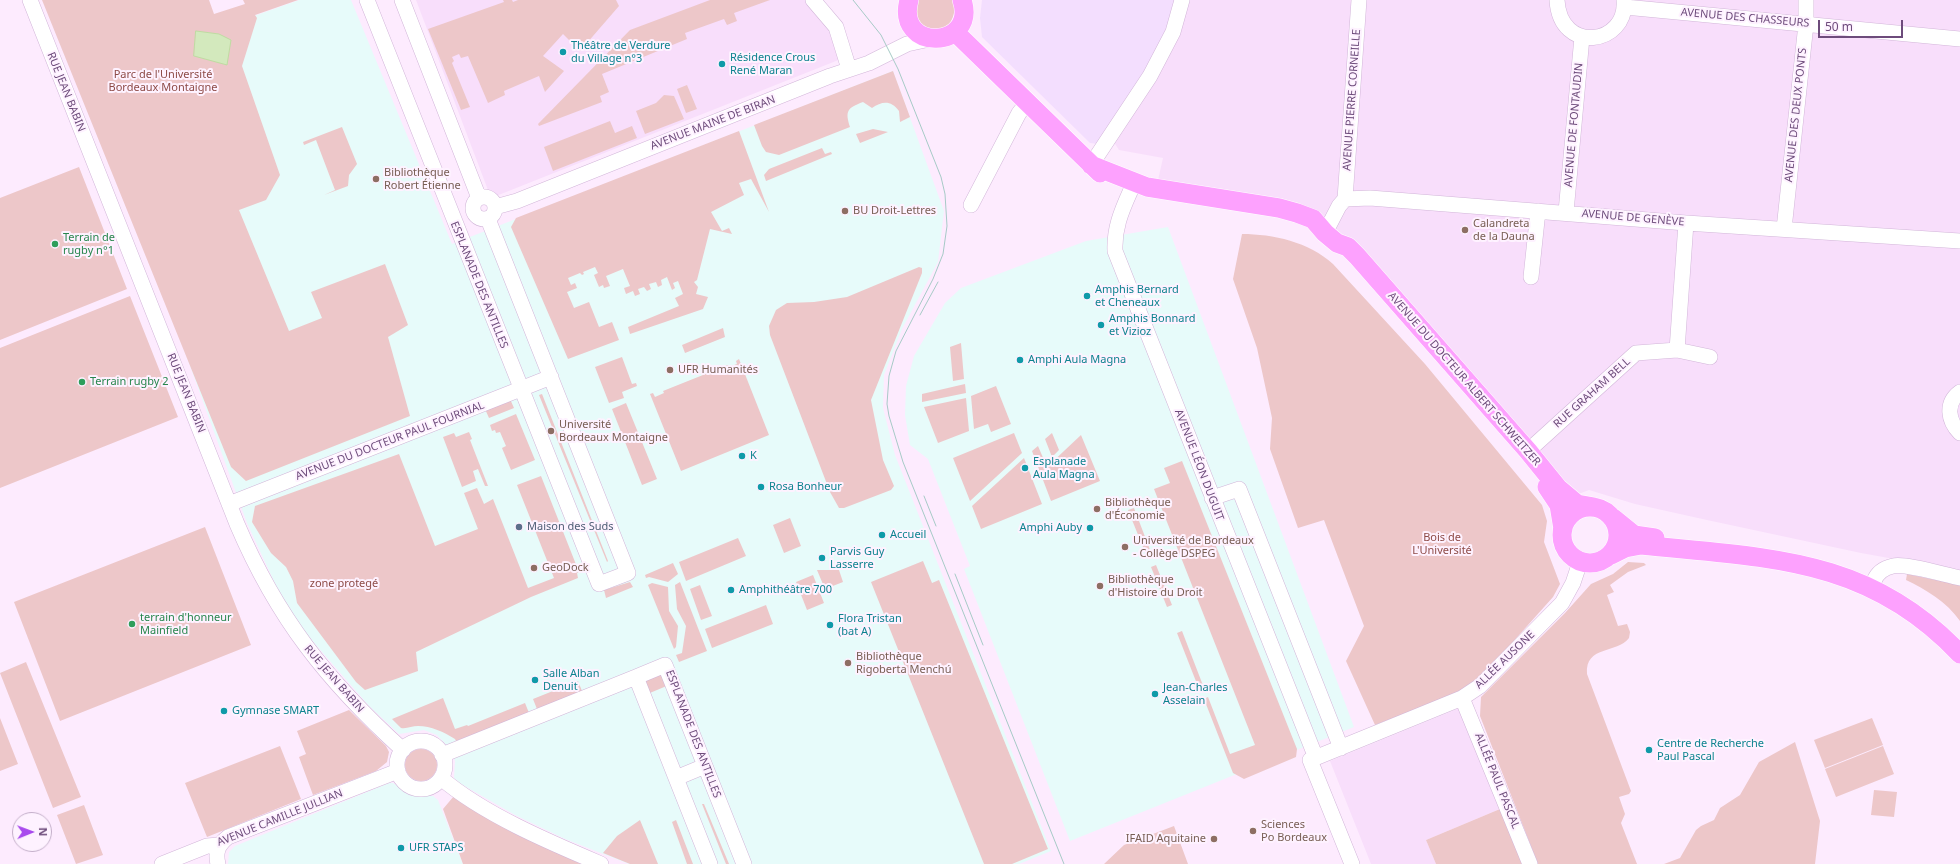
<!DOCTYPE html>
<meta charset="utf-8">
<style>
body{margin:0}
#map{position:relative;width:1960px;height:864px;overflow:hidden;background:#fdebfe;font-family:"Noto Sans",sans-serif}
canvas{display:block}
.north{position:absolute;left:12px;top:812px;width:40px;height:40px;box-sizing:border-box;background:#fef2ff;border:1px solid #c4afca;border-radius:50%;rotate:89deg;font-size:11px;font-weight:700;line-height:16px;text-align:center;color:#6d4b7b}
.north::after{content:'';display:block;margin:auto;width:14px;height:18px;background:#a84aed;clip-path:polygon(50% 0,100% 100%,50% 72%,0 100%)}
.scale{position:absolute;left:1818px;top:20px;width:85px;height:18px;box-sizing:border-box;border:2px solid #6d4b7b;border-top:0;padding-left:5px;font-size:12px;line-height:14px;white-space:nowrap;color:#6d4b7b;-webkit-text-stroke:3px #fef2ff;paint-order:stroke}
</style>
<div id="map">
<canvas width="1960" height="864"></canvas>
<div class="north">N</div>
<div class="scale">50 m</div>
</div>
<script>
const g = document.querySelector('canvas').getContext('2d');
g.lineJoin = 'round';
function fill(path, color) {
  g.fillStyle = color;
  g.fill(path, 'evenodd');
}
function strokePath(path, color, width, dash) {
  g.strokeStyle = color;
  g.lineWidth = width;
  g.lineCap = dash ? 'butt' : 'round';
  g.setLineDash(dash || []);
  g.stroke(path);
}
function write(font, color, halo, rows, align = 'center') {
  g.font = font + ' "Noto Sans",sans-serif';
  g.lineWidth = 4;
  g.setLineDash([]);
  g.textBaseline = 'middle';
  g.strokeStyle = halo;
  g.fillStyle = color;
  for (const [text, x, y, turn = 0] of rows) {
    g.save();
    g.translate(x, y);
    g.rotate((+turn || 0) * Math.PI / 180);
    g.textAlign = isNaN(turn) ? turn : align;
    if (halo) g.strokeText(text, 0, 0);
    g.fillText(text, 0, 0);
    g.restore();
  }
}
const residential = new Path2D(`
 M416 0H805L831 29 841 59 491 198Z
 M1182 0H1960V571L1861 553 1707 520 1635 504 1589 490 1568 498 1313 219 1156 189 1163 158 1119 150 1110 136Z
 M1462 707 1500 809 1426 840 1436 864H1371L1330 761Z`);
const commercial = new Path2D(`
 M982 0H1177L1168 30 1144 75 1099 144 1090 143 982 37 980 18Z`);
const education = new Path2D(`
 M299 0H351L452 244 893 71 944 211 938 262 902 329 884 375 883 408 895 455 1051 851 1019 864H629L565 839 515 815 461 784 454 778 455 761 450 749 437 735 424 730 399 734 369 706 289 614 247 523 85 76Z
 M1168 227 1354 727 1070 841 964 569 970 566 937 482 928 459 910 445 905 415 906 386 914 356 945 303 961 288 1086 241Z
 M389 783H393L413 796H433L438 800 463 864H228L229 852 235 846Z`);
const green = new Path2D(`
 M42 0H209L214 14 245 4 243 0H298L255 15 257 18 242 66 280 175 266 200 239 210 289 331 322 318 311 292 385 264 408 325 388 337 410 416 246 481 231 467Z
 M503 0H512L513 2 518 0H616L619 6 580 51 563 34 543 56 564 71 545 92 539 76 504 91 505 95 488 103 468 56 461 58 459 54 452 57 454 61 452 63 470 107 461 110 428 29 504 2Z
 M710 0H770L734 13 737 21 727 25 724 19 685 33 687 39 602 74 609 92 600 96 602 102 539 126 538 124 630 30Z
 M917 0H952C959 13 949 33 932 30 928 30 922 24 918 22L915 7Z
 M893 71 910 117 900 122 899 111C891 100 882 101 872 108L863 102C847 108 845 111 850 127L779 155 766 152 762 146 754 125Z
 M687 85 697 109 686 113 677 89Z
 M664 95 674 96 684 119 645 134 636 111 656 103Z
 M610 121 615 133 632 126 637 138 553 171 544 147Z
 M342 127 357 164 349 175 348 186 324 195 335 190 316 140 304 145 303 142Z
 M873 129 888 132 860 143 856 134Z
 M739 131 769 212 751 179 739 183 744 195 711 212 722 231 729 228 732 234 710 229 697 280 694 282 698 287 696 294 708 297 703 309 630 334 628 327 679 306 675 298 683 294 678 281 673 283 675 288 672 290 667 277 661 280 662 285 658 287 656 282 649 284 651 289 647 291 644 287 638 289 640 294 635 296 633 291 626 294 624 288 630 286 623 269 606 276 610 286 604 288 603 285 599 287 594 275 598 273 595 267 583 272 584 274 582 275 580 273 568 278 571 285 575 283 577 288 567 292 574 308 589 302 599 327 612 322 619 340 568 359 511 227 516 218Z
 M822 148 825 154 831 152 832 154 766 181 764 175 769 169Z
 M79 167 127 289 0 340V198Z
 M1242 234C1273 234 1309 242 1333 264L1425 364 1542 505 1547 521 1544 542 1560 584 1553 597 1478 681 1458 693 1375 725 1346 661 1364 626 1324 520 1298 528 1270 449 1272 418 1257 348 1233 279Z
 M919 267 922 268V273L871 400 883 460 894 486 891 490 844 508H839L830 492 770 335 769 326 776 310 787 303 814 302 847 297Z
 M130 296 178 417 0 488V348Z
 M723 328 725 337 685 353 682 345Z
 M961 343 964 379 953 381 950 347Z
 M622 357 632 384 636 383 637 386 622 392 624 398 609 403 595 367Z
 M739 359 769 435 681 471 650 394 653 393 655 397 664 393 663 391 728 365 729 367 737 364 736 361Z
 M965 384 966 393 922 402V394Z
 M996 386 1011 424 991 432 988 424 974 429 971 396Z
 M542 394 608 561 607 562 539 395Z
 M966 398 969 431 938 443 924 407Z
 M510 399 514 408 489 418 485 409Z
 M626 403 657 479 642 485 612 409Z
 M516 414 535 460 511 470 502 448 506 446 500 432 496 433 495 430 492 431 490 425Z
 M469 432 472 439 470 440 488 486H485L478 469 473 471 476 481 462 487 443 437 454 433 456 437Z
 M1014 433 1022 453 970 501 953 458Z
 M1052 433 1059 450 1052 457 1045 439Z
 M1081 435 1100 481 1051 501 1032 451 1038 446 1047 467Z
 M399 454 435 546 478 529 464 493 477 488 484 504 493 499 528 588 554 578 517 485 541 476 579 572 577 573 578 578 531 597 416 652 418 671 365 690 356 682 297 603 293 581 286 567 271 553 252 522 255 506Z
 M1024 458 1042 504 981 529 972 506Z
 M1182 461 1297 749 1296 757 1244 779 1233 773 1204 699 1208 697 1230 754 1255 745 1154 489 1170 483 1164 468Z
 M1134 508 1152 555 1147 557 1128 510Z
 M790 518 801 546 784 553 773 525Z
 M205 527 251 645 60 721 14 602Z
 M738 538 746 556 686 581 679 562Z
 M923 561 932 583 939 580 1048 849 1012 864H984L871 582Z
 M1628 562 1644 563 1646 565 1628 572 1610 585 1614 592 1607 595 1618 626 1627 624 1630 632 1629 638C1617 654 1585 645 1587 674L1631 791 1629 794 1619 797 1625 814 1621 823 1637 864H1538L1480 716 1481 697 1565 613 1591 584 1613 574Z
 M673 563 678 574 668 582 649 577 646 578 645 575Z
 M1156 565 1172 605 1167 607 1151 567Z
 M817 570H839L843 582 825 589Z
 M1907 574 1960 585V621C1947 602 1925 589 1906 580Z
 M813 575 824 603 807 610 796 582Z
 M630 582 633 587 606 598 604 590Z
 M680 582 707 651 679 662 676 655 682 653 686 626 677 609 675 585Z
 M652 583 668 587 669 611 678 626 676 647 674 649 648 585Z
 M700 585 712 616 701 620 690 589Z
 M766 605 773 624 712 648 705 629Z
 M1182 631 1204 688 1199 689 1177 633Z
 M26 662 81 797 53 808 0 673Z
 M659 673 666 677 669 685 645 695 643 679Z
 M578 681 582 691 537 709 533 699Z
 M443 698 455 729 467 725 468 726 525 703 529 713 456 741 455 739C444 732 431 726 418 726 412 726 407 729 401 728L392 719Z
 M349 710 386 746 389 752 387 762 376 771 313 795 299 757 306 754 297 731Z
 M0 718 18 764 0 771Z
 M1872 718 1883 745 1825 768 1814 740Z
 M1795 742 1820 821 1815 864H1664L1680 858 1696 830 1701 826 1714 820 1720 808 1740 795 1759 762Z
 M280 746 301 799 207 837 185 783Z
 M1883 746 1894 774 1836 797 1825 769Z
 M405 765a16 16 0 1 1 32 0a16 16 0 1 1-32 0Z
 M1874 790 1897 792 1894 817 1871 815Z
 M454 796 591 864H463L443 809Z
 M702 804H704L729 864H726Z
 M84 805 103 855 76 864 57 815Z
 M1500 809 1523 864H1436L1426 840Z
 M640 820 658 864H630L603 853 617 836Z
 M676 820 693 864H687L672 822Z
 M1174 826 1188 864H1104L1124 845Z`);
const water = new Path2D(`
 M196 31 219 34 231 40 227 65 194 56Z`);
const minor = new Path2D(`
 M30 0 237 524C277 618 327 681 403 750
 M367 0 599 584 628 573 488 219
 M402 0 479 198
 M813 0 836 27 849 69
 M1557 0C1560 55 1628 45 1624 0
 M1625 7 1960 39
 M1091 165 1150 76 1173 32 1182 0
 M1130 192C1121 212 1114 229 1115 251L1316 758
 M473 208a11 11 0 1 1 22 0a11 11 0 1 1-22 0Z
 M1345 199 1359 0
 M971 205 1019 113 1027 103
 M495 207 517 201 830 76 869 63 907 44 930 39
 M1566 212 1582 37
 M1784 229 1806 24V0
 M1325 233 1339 206 1345 199 1370 198 1686 223 1960 241
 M1531 277 1538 211
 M1677 350 1686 223
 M1960 392C1945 403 1948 421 1960 433
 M1528 451 1636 353 1677 350 1710 357
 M1212 498 1239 489 1341 748
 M229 504 551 377
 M1874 581C1877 573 1884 568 1893 566 1905 563 1945 575 1960 578
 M1462 698 1530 864
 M397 765a24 24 0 1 1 48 0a24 24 0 1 1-48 0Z
 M442 755 636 677
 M441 778C483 814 549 842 601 864
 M676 778 705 766
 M162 864 207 846 219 845
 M218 864C215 852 218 845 228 837L398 771
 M710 864 636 677 665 665 744 864
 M1352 864 1310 760 1462 698 1480 686 1562 603 1573 583 1580 562`);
const major = new Path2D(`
 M909 0C895 53 978 49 962 0
 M955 32 1100 173
 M1091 165 1147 187 1279 208 1297 213 1313 219 1325 233 1337 243 1348 247 1357 256 1528 451 1558 488 1577 504 1594 507
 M1547 487 1559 505 1563 529
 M1562 535a28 28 0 1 1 56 0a28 28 0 1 1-56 0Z
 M1613 518 1634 535 1655 538
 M1611 555 1625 548 1641 545C1765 558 1868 556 1960 654`);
const tram = new Path2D(`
 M853 0 881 35 898 69 941 177 945 194 947 226 943 254 933 279 896 351 889 376 887 404 889 416 903 462 1064 864
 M920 315 938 282
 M924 496 936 526
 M955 574 983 645`);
const markers = [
 [563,52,4,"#0f9aa8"],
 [722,64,4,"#0f9aa8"],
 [376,179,4,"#8d6e63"],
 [845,211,4,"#8d6e63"],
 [1465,230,4,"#8d6e63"],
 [55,244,4,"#2e9e5b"],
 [1087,296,4,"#0f9aa8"],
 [1101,325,4,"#0f9aa8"],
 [1020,360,4,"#0f9aa8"],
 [670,370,4,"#8d6e63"],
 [82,382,4,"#2e9e5b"],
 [551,431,4,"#8d6e63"],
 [742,456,4,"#0f9aa8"],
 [1025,468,4,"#0f9aa8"],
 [761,487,4,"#0f9aa8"],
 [1097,509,4,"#8d6e63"],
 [519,527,4,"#5c6f8a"],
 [1090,528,4,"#0f9aa8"],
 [882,535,4,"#0f9aa8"],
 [1125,547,4,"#8d6e63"],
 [822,558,4,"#0f9aa8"],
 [534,568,4,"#8d6e63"],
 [1100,586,4,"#8d6e63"],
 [731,590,4,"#0f9aa8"],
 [132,624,4,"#2e9e5b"],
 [830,625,4,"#0f9aa8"],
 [848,663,4,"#8d6e63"],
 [535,680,4,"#0f9aa8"],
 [1155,694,4,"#0f9aa8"],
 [224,711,4,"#0f9aa8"],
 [1649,750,4,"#0f9aa8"],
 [1253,831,4,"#8d6e63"],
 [1214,839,4,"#8d6e63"],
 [401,848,4,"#0f9aa8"]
];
const streetNames = [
 ["AVENUE DES CHASSEURS",1745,18,5],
 ["RUE JEAN BABIN",66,92,68],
 ["AVENUE PIERRE CORNEILLE",1352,100,-86],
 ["AVENUE DES DEUX PONTS",1796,115,-84],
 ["AVENUE MAINE DE BIRAN",713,123,-21],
 ["AVENUE DE FONTAUDIN",1574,125,-85],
 ["AVENUE DE GENÈVE",1633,218,5],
 ["ESPLANADE DES ANTILLES",479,285,68],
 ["AVENUE DU DOCTEUR ALBERT SCHWEITZER",1464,379,49],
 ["RUE JEAN BABIN",186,393,68],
 ["RUE GRAHAM BELL",1592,393,-42],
 ["AVENUE DU DOCTEUR PAUL FOURNIAL",390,441,-21],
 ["AVENUE LÉON DUGUIT",1199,465,69],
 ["ALLÉE AUSONE",1505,660,-44],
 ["RUE JEAN BABIN",334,679,49],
 ["ESPLANADE DES ANTILLES",693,734,69],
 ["ALLÉE PAUL PASCAL",1497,781,68],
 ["AVENUE CAMILLE JULLIAN",280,818,-22]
];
const cultureNames = [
 ["Théâtre de Verdure",571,46],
 ["du Village n°3",571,59],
 ["Résidence Crous",730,58],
 ["René Maran",730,71],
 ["Amphis Bernard",1095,290],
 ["et Cheneaux",1095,303],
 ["Amphis Bonnard",1109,319],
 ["et Vizioz",1109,332],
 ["Amphi Aula Magna",1028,360],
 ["K",750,456],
 ["Esplanade",1033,462],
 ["Aula Magna",1033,475],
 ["Rosa Bonheur",769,487],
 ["Amphi Auby",1082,528,"right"],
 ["Accueil",890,535],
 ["Parvis Guy",830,552],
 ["Lasserre",830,565],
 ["Amphithéâtre 700",739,590],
 ["Flora Tristan",838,619],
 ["(bat A)",838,632],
 ["Salle Alban",543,674],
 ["Denuit",543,687],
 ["Jean-Charles",1163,688],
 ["Asselain",1163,701],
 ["Gymnase SMART",232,711],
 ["Centre de Recherche",1657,744],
 ["Paul Pascal",1657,757],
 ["UFR STAPS",409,848]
];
const parkNames = [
 ["Parc de l'Université",163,75],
 ["Bordeaux Montaigne",163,88],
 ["Bois de",1442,538],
 ["L'Université",1442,551],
 ["zone protegé",344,584]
];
const educationNames = [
 ["Bibliothèque",384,173],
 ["Robert Étienne",384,186],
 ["BU Droit-Lettres",853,211],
 ["Calandreta",1473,224],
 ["de la Dauna",1473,237],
 ["UFR Humanités",678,370],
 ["Université",559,425],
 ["Bordeaux Montaigne",559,438],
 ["Bibliothèque",1105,503],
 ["d'Économie",1105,516],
 ["Université de Bordeaux",1133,541],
 ["- Collège DSPEG",1133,554],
 ["GeoDock",542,568],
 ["Bibliothèque",1108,580],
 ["d'Histoire du Droit",1108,593],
 ["Bibliothèque",856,657],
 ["Rigoberta Menchú",856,670],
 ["Sciences",1261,825],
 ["Po Bordeaux",1261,838],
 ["IFAID Aquitaine",1206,839,"right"]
];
const leisureNames = [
 ["Terrain de",63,238],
 ["rugby n°1",63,251],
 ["Terrain rugby 2",90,382],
 ["terrain d'honneur",140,618],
 ["Mainfield",140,631]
];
const serviceNames = [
 ["Maison des Suds",527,527]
];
fill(residential, '#f8defb');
fill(commercial, '#f3defe');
fill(education, '#e7fbfa');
fill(green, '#edc7c9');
fill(water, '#d3e9bd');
strokePath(water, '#bfdca2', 1);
strokePath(minor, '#d2b6d9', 16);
strokePath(major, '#fff', 20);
strokePath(minor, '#fff', 15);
strokePath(major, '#fda1fe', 19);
strokePath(tram, '#a6cac6', 1);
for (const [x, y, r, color] of markers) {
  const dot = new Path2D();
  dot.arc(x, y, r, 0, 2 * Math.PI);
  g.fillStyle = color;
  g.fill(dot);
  strokePath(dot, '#fef2ff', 1.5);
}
write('11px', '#6d4b7b', '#fef2ff', streetNames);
write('11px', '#0d838f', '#fef2ff', cultureNames, 'left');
write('11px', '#8e4b47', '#fef2ff', parkNames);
write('11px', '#785e54', '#fef2ff', educationNames, 'left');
write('11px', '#27864d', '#fef2ff', leisureNames, 'left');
write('11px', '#4e5e75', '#fef2ff', serviceNames, 'left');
</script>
